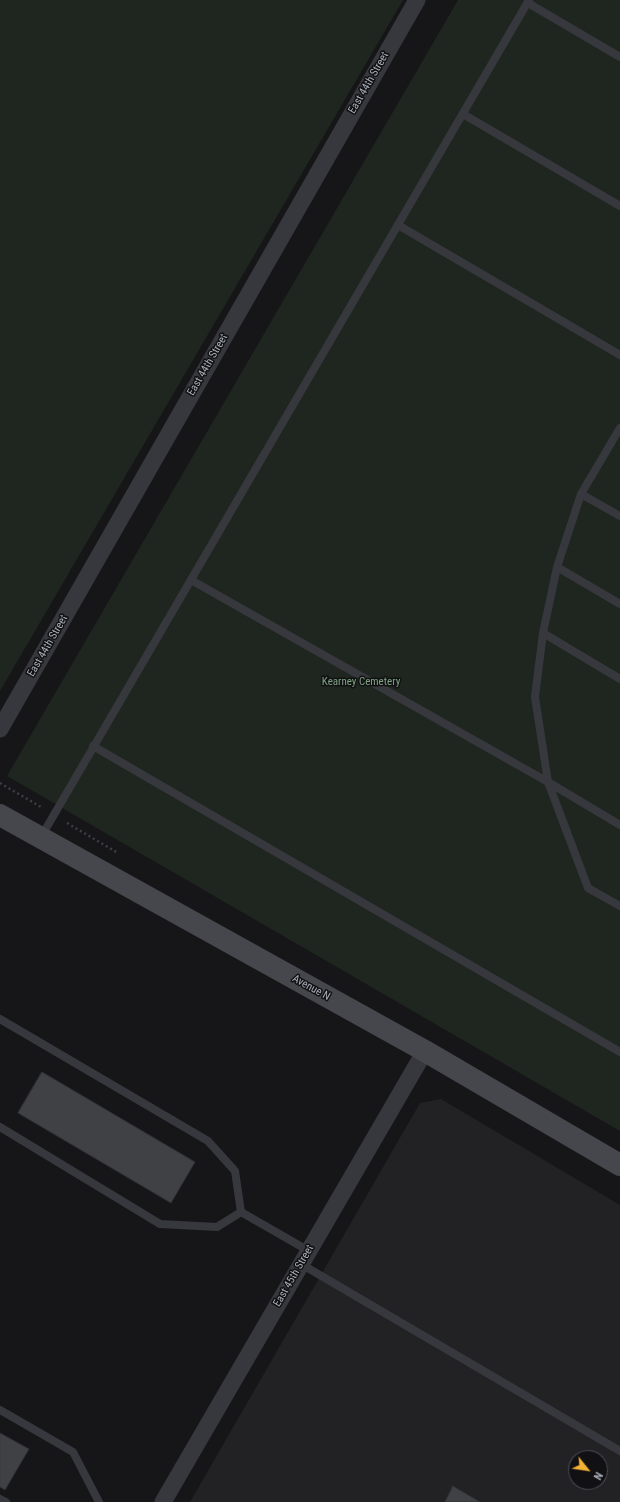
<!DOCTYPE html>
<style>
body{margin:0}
#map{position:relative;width:620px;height:1502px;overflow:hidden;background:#161618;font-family:"Roboto Condensed",sans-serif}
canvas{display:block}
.north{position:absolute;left:568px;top:1450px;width:40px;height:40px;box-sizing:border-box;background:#111113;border:1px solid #4d4f55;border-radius:50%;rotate:120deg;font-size:11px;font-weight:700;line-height:16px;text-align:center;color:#a8adb8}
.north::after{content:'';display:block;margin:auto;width:14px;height:18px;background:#f2b134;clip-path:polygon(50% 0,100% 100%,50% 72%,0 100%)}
</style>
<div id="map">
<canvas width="620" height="1502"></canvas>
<div class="north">N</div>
</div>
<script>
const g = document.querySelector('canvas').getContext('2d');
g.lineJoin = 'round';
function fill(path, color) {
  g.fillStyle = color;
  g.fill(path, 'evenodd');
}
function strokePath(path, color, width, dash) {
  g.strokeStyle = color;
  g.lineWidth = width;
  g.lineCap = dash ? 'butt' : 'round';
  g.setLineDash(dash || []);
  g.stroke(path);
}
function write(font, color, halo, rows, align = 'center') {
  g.font = font + ' "Roboto Condensed",sans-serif';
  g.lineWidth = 3;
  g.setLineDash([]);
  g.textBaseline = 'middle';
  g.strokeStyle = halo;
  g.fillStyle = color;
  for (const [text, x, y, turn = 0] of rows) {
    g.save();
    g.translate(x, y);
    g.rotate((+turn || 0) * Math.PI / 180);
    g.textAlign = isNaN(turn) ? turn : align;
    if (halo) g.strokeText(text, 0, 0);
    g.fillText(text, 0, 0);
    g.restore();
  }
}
const built = new Path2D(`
 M441 1099 620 1205V1502H190L420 1103ZM576 1458H600V1482H576Z`);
const green = new Path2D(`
 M0 0H403L0 691Z
 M458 0H620V1131L7 776Z`);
const building = new Path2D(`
 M42 1072 195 1162 171 1203 18 1113Z
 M0 1433 29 1449 5 1490 0 1487Z
 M453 1486 480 1502H445Z`);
const path = new Path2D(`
 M0 783 41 807
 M67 823 118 853`);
const lane = new Path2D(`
 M528 3 620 57
 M463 114 620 206
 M398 225 620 355
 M620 428 581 494 557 567 543 633 535 697 548 782 588 888 620 906
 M581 494 620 516
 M557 567 620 604
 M191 580 548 782 620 825
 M543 633 620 679
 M93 746 620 1052
 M41 837 529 0
 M0 1019 208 1141 235 1171 241 1212 217 1227 160 1224 0 1127
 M241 1212 309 1251
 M301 1264 620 1451
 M0 1410 73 1452 99 1502
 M0 1499 6 1502`);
const street = new Path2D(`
 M0 729 417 0
 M163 1502 425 1051`);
const secondary = new Path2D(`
 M0 815 425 1051 620 1165`);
const streetNames = [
 ["East 44th Street",369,83,-60],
 ["East 44th Street",208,365,-60],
 ["East 44th Street",48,646,-60],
 ["Avenue N",311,988,29],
 ["East 45th Street",294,1276,-60]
];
const parkNames = [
 ["Kearney Cemetery",361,682]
];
fill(built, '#222225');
fill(green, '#1e261f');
fill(building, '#404145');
strokePath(building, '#303034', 1);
strokePath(path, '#3d3f44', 2.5, [2, 3]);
strokePath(lane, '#37383d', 8);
strokePath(street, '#37383d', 17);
strokePath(secondary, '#45474d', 22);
write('11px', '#a8adb8', '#111113', streetNames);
write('11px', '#7fa381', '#111113', parkNames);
</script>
